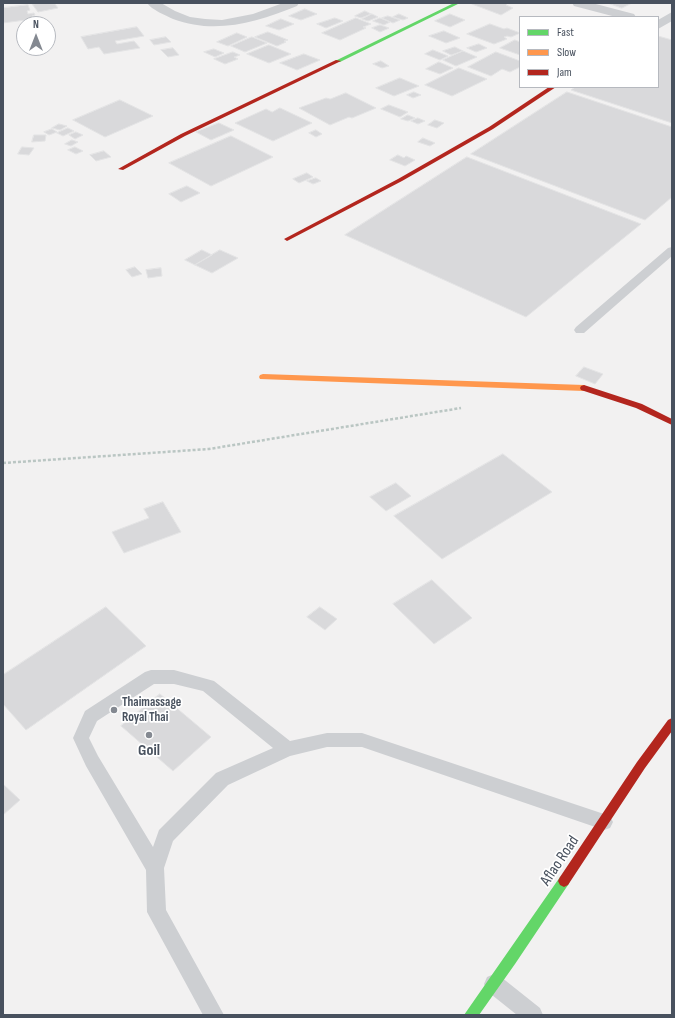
<!DOCTYPE html>
<style>
body{margin:0}
#map{position:relative;width:675px;height:1018px;overflow:hidden;background:#f2f1f1;font-family:"Sofia Sans Condensed",sans-serif}
canvas{display:block}
.frame{position:absolute;inset:0;border:4px solid #48515e;pointer-events:none}
.legend{position:absolute;left:519px;top:16px;width:140px;height:72px;box-sizing:border-box;background:#fff;border:1px solid #b6b9bf;margin:0;padding:5px 7px;list-style:none;font-size:12px;color:#48515e}
.legend li{display:flex;align-items:center;gap:8px;height:20px}
.legend b{width:20px;border:1px solid #b6b9bf}
.north{position:absolute;left:16px;top:16px;width:40px;height:40px;box-sizing:border-box;background:#fff;border:1px solid #b6b9bf;border-radius:50%;rotate:0deg;font-size:11px;font-weight:700;line-height:16px;text-align:center;color:#48515e}
.north::after{content:'';display:block;margin:auto;width:14px;height:18px;background:#848991;clip-path:polygon(50% 0,100% 100%,50% 72%,0 100%)}
</style>
<div id="map">
<canvas width="675" height="1018"></canvas>
<div class="frame"></div>
<ul class="legend">
<li><b style="height:5px;background:#63d668"></b>Fast</li>
<li><b style="height:5px;background:#ff974d"></b>Slow</li>
<li><b style="height:5px;background:#b3261e"></b>Jam</li>
</ul>
<div class="north">N</div>
</div>
<script>
const g = document.querySelector('canvas').getContext('2d');
g.lineJoin = 'round';
function fill(path, color) {
  g.fillStyle = color;
  g.fill(path, 'evenodd');
}
function strokePath(path, color, width, dash) {
  g.strokeStyle = color;
  g.lineWidth = width;
  g.lineCap = dash ? 'butt' : 'round';
  g.setLineDash(dash || []);
  g.stroke(path);
}
function write(font, color, halo, rows, align = 'center') {
  g.font = font + ' "Sofia Sans Condensed",sans-serif';
  g.lineWidth = 3.5;
  g.setLineDash([]);
  g.textBaseline = 'middle';
  g.strokeStyle = halo;
  g.fillStyle = color;
  for (const [text, x, y, turn = 0] of rows) {
    g.save();
    g.translate(x, y);
    g.rotate((+turn || 0) * Math.PI / 180);
    g.textAlign = isNaN(turn) ? turn : align;
    if (halo) g.strokeText(text, 0, 0);
    g.fillText(text, 0, 0);
    g.restore();
  }
}
const building = new Path2D(`
 M34 3 55 4 58 8 38 12 32 4H34Z
 M475 3H508L506 5 513 8 501 15 472 4Z
 M608 3H632L622 8Z
 M28 5 30 10 27 11 28 14 34 13 35 15 32 16 33 19 3 23V8Z
 M305 9 317 14 301 20 289 16Z
 M365 11 371 14 361 18 355 16Z
 M372 14 378 17 368 21 362 19Z
 M399 14 408 18 403 20 393 17Z
 M450 14 465 20 450 27 435 21Z
 M388 16 400 20 393 23 382 18Z
 M335 18 343 21 326 28 317 24Z
 M356 18 371 24 363 27 366 28 340 40 322 33Z
 M380 18 390 22 384 25 373 21Z
 M281 19 294 24 279 30 266 26Z
 M490 24 504 29 507 28 520 33 511 37 507 36 504 37 507 39 494 44 467 34Z
 M380 25 389 28 380 32 372 28Z
 M137 27 144 36 115 41 117 44 134 41 140 48 104 54 99 47 88 49 81 37Z
 M444 31 460 38 446 43 429 36Z
 M268 32 288 40 284 41 286 42 277 46 255 37Z
 M237 33 247 37 228 46 217 42Z
 M658 36 672 40V123L571 90 575 87H658Z
 M166 37 171 42 154 45 150 40Z
 M252 37 267 43 245 52 231 46Z
 M515 40 520 42V55L500 48Z
 M479 44 487 48 476 52 467 48Z
 M269 45 291 54 269 63 247 54Z
 M455 47 463 51 451 55 443 51Z
 M173 48 179 55 168 57 161 50Z
 M214 49 224 53 215 57 204 52Z
 M433 50 448 56 440 60 425 54Z
 M463 51 477 57 456 66 443 60Z
 M233 52 240 55 234 57 238 59 225 64 214 59Z
 M496 52 520 61V67L510 72 502 69 491 76 468 67Z
 M304 54 320 60 297 70 280 63Z
 M381 61 389 66 382 68 373 64Z
 M439 62 453 68 440 74 426 69Z
 M459 68 487 79 452 96 425 85Z
 M400 78 419 86 394 96 376 88Z
 M414 92 421 95 413 98 407 95Z
 M567 92 672 127V197L645 220 471 154Z
 M346 93 376 108 352 118 349 117 330 125 299 108 326 98 330 99Z
 M120 100 153 116 105 137 73 120Z
 M389 105 408 112 400 117 381 109Z
 M280 108 312 123 273 141 235 123 266 109 272 112Z
 M408 115 415 118 408 121 401 119Z
 M418 118 425 121 418 124 411 121Z
 M435 120 444 123 437 128 428 125Z
 M219 123 234 130 211 140 196 132Z
 M59 124 67 126 60 130 52 128Z
 M68 128 74 131 63 136 57 133Z
 M52 129 57 132 49 135 44 132Z
 M316 130 322 134 316 137 309 133Z
 M76 132 83 135 75 139 69 135Z
 M34 135H46L45 141 32 142Z
 M231 136 273 157 211 186 169 163Z
 M423 138 435 143 430 146 418 142Z
 M72 140 78 142 71 146 65 144Z
 M22 147 34 148 29 155 18 154Z
 M75 147 83 151 76 154 68 150Z
 M104 151 111 157 96 161 90 155Z
 M398 155 404 158 406 156 415 160 405 166 390 160Z
 M467 157 641 224 526 317 345 235Z
 M307 173 313 177 299 183 293 179Z
 M316 178 321 181 313 184 307 181Z
 M187 186 200 193 181 202 169 194Z
 M202 250 212 255 195 265 185 260Z
 M220 250 238 258 212 273 195 265Z
 M135 267 142 274 132 277 126 270Z
 M161 268 162 276 148 278 146 270Z
 M584 367 603 374 595 384 576 376Z
 M503 454 552 492 442 559 394 516Z
 M396 483 411 496 386 511 370 497Z
 M163 502 181 532 124 553 112 532 149 518 144 509Z
 M432 580 472 618 434 644 393 604Z
 M106 607 146 646 26 730 3 704V675Z
 M320 607 337 619 325 630 307 617Z
 M160 694 211 737 173 771 121 726Z
 M3 784 20 800 3 815Z`);
const path = new Path2D(`
 M3 463 209 449 461 408`);
const lane = new Path2D(`
 M672 247V256L584 333H576L574 330 576 327 668 248Z
 M151 670H174L214 681 290 741 327 733H362L604 814 610 816 613 822 610 828 604 830 362 747H327L290 756 228 785 173 841 164 868 166 910 224 1015H203L147 912 146 870 86 766 73 738 85 711 145 672ZM154 684H174L203 691 273 748 216 773 159 830 153 847 98 756 89 738 97 721Z
 M494 974 501 977 540 1008 543 1015H517L487 991 484 984 487 977Z`);
const street = new Path2D(`
 M147 3H161L175 11 190 17 205 19 222 20 253 14 283 3H299L297 6C257 22 216 35 173 19 165 15 152 10 147 3Z
 M572 3H592L634 14 636 17H616L574 6Z
 M672 12V21L658 29V20Z`);
const fast = new Path2D(`
 M454 3H460L340 62 335 61Z
 M564 875 568 877 570 881 568 885 515 964 479 1015H464L560 877Z`);
const slow = new Path2D(`
 M263 374 584 385 588 388 584 391 260 379 259 377 260 375Z`);
const jam = new Path2D(`
 M336 60 341 61 185 136 123 170 118 169 181 134Z
 M549 87H556L493 129 402 181 289 240 287 241 284 239 398 179 489 127Z
 M584 385 642 404 672 419V425L636 408 581 390 580 388 581 386Z
 M672 718V731L645 768 568 885 564 887 560 885 558 881 560 877 637 762 668 720Z`);
const markers = [
 [114,710,4,"#848991"],
 [149,735,4,"#848991"]
];
const poiNames = [
 ["Thaimassage",122,703],
 ["Royal Thai",122,718]
];
const nearPoinames = [
 ["Goil",149,751]
];
const nearStreetnames = [
 ["Aflao Road",560,861,-56]
];
fill(building, '#d9d9db');
strokePath(building, '#e3e3e4', 1);
strokePath(path, '#bac6c3', 2.5, [3, 2]);
fill(lane, '#cdcfd2');
fill(street, '#cdcfd2');
fill(fast, '#63d668');
fill(slow, '#ff974d');
fill(jam, '#b3261e');
for (const [x, y, r, color] of markers) {
  const dot = new Path2D();
  dot.arc(x, y, r, 0, 2 * Math.PI);
  g.fillStyle = color;
  g.fill(dot);
  strokePath(dot, '#fff', 1.5);
}
write('bold 13px', '#48515e', '#fff', poiNames, 'left');
write('bold 16px', '#48515e', '#fff', nearPoinames);
write('16px', '#48515e', '#fff', nearStreetnames);
</script>
